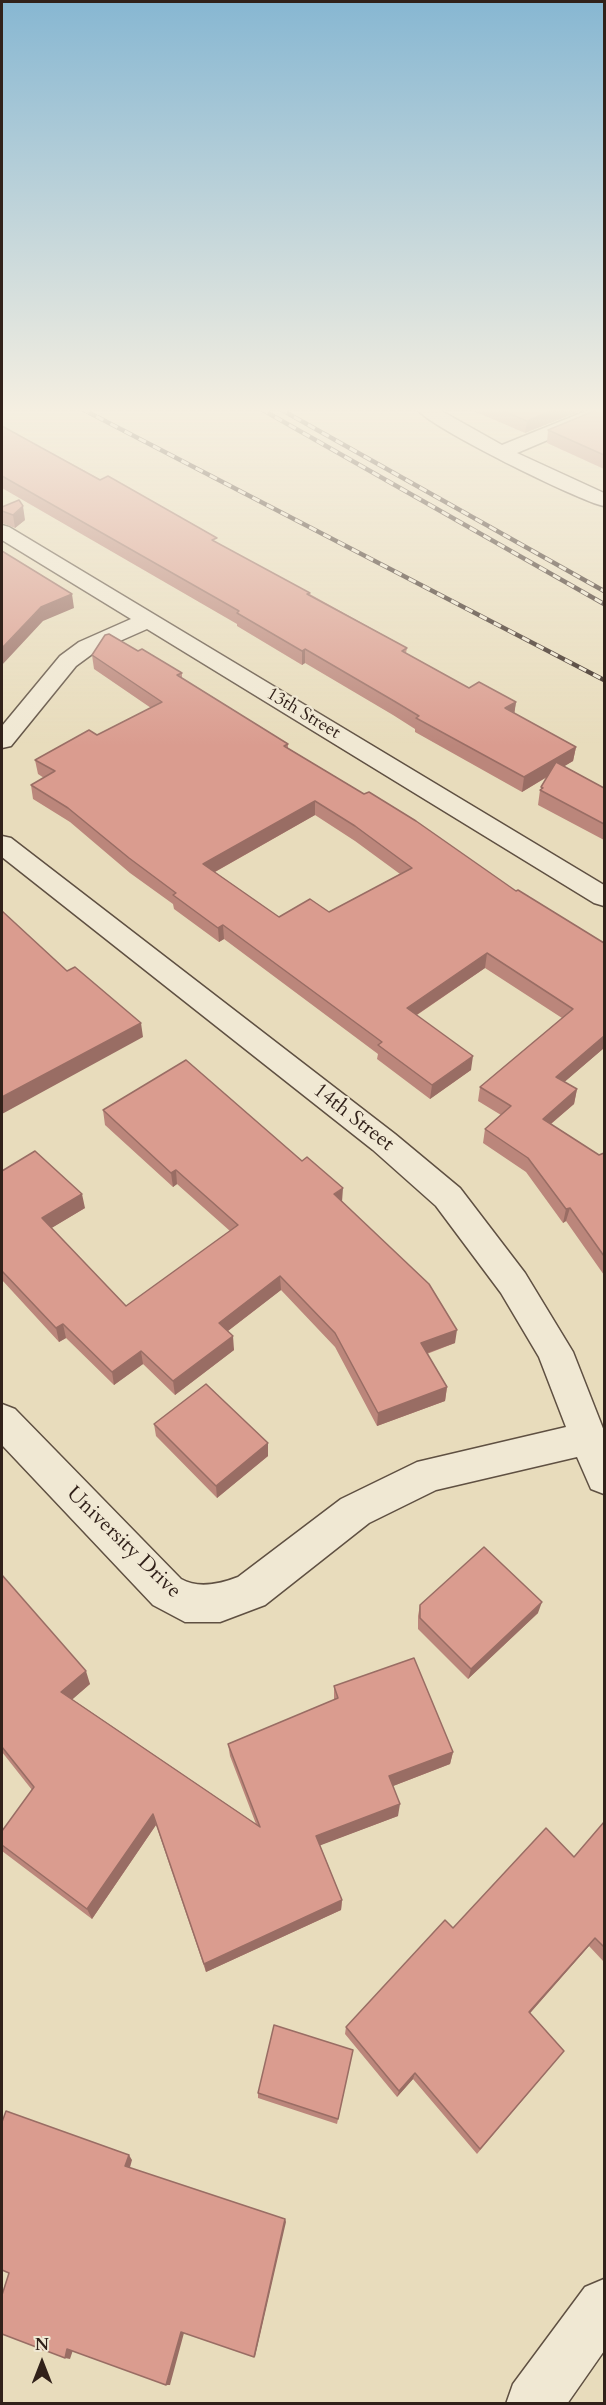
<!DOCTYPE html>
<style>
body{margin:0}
#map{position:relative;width:606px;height:2405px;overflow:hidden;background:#e8dcbc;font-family:Cardo,serif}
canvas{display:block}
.frame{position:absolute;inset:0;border:3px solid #31211a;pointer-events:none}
.north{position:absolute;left:12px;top:2333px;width:60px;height:60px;-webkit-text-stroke:4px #f0e8d3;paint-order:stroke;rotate:0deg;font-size:16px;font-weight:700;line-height:24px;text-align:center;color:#31211a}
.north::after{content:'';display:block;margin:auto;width:21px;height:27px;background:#31211a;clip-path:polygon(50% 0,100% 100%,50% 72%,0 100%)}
</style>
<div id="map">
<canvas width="606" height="2405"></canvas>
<div class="frame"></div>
<div class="north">N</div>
</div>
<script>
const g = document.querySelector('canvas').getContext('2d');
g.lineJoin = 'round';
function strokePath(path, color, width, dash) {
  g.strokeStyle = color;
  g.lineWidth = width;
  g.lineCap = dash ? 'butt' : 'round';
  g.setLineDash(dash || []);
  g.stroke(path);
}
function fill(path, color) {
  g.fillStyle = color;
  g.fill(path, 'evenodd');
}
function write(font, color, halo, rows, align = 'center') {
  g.font = font + ' Cardo,serif';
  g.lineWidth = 4.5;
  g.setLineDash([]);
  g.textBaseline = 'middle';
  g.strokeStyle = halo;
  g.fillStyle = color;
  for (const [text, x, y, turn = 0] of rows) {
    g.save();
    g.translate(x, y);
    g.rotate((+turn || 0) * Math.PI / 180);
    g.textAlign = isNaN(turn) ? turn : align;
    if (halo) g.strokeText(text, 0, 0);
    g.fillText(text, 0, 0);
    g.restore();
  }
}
const minor = new Path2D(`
 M417 409H438L502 445 591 409H604V416L517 453 604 493V506C579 501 429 427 417 409Z
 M2 525 9 527 604 885V906L594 903 147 629 95 652 76 666 11 746 2 748V726L60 656 79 642 131 619 2 540Z
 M2 836 11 838 395 1134 460 1188 525 1273 573 1352 604 1431V1494L591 1489 577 1457 436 1490 369 1523 265 1605 220 1622H185L153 1605 2 1445V1404L15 1409 181 1579C198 1589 220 1584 238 1577L341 1499 417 1462 566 1427 539 1357 501 1293 436 1206 373 1150 2 857Z
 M604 2279V2351L567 2404H506L513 2384 585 2287Z`);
const rail = new Path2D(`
 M82 409 604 680
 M261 409 604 604
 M280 409 604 591`);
const wall = new Path2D(`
 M469 409H585L525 433Z
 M604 409V469L547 443 548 430Z
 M2 426 218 543 407 648 406 653 469 688 516 702 514 713 576 747 573 761 564 766 604 788V840L538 805 540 790 547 777 522 792 415 732V729L393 715 305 663 302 665 237 626V624L2 488Z
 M2 507 25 520 15 528 2 523Z
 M138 651 182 673V678L288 744V748L516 891 604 943V1048L564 1082 577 1089 574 1104 551 1124 599 1155 604 1153V1275L566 1221 563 1223 526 1172 483 1143 485 1129 501 1115 478 1101 480 1087 562 1018 485 968 417 1015 471 1070 430 1099 377 1059 378 1054 224 939 219 942 174 909 173 904 130 873 70 822 33 799 31 785 44 778 38 774 35 760 97 735 151 708 94 669 92 655ZM315 815 355 841 400 874 329 912 279 917 215 872Z
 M103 1110 342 1201 455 1343 427 1354 447 1387 445 1401 377 1426 335 1347 281 1290 228 1331 234 1350 175 1395 143 1364 114 1385 66 1338 59 1342 2 1280V1171L85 1208 51 1228 126 1306 230 1231 177 1184 173 1187 105 1125Z
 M154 1424 268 1443V1456L217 1498 156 1436Z
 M2 1575 90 1684 72 1699 256 1824 230 1756 228 1744 334 1700V1686L453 1752 450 1764 393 1786 398 1816 320 1845 342 1900 341 1910 206 1972 156 1825 92 1919 2 1851V1831L32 1790 2 1752Z
 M420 1605 538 1613 468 1679 418 1629V1616Z
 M604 1822V1962L589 1946 530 2013 564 2051 477 2154 413 2079 397 2097 345 2034 346 2027 453 1928 574 1857Z
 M353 2050 337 2124 258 2098V2093Z`);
const shadedWall = new Path2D(`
 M556 409H585L525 433 527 421Z
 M23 506 25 520 15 528 13 515Z
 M72 594 74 608 43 621 2 665V648L41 607Z
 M305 649V663L302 665V651Z
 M516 702 514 716 505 708Z
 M576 747 573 761 522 792 524 777Z
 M315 801V815L204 878 203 864Z
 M223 925 224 939 219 942 218 928Z
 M487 953 485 968 406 1022 407 1008Z
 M141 1023 143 1037 2 1114V1097Z
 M604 1036V1048L554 1091 556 1077Z
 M473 1056 471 1070 430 1099 432 1085Z
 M577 1089 574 1104 540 1133 543 1119Z
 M176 1170 177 1184 173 1187 171 1173Z
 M343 1188 342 1202 334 1194Z
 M82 1194 85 1208 45 1232 42 1218Z
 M570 1208 566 1221 563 1223 566 1209Z
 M280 1276 281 1290 220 1337 219 1323Z
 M63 1324 66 1338 59 1342 56 1328Z
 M457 1330 455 1343 419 1356 421 1343Z
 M233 1336 234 1350 175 1395 173 1381Z
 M141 1351 143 1364 114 1385 112 1372Z
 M447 1387 445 1401 377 1426 378 1413Z
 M268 1443V1456L217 1498 216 1486Z
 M542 1602 538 1613 468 1679 471 1669Z
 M86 1671 90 1684 66 1705 61 1692Z
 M453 1752 450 1764 388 1788 389 1776Z
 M400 1804 398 1816 316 1847V1836Z
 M153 1814 156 1825 92 1919 87 1909Z
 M342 1900 341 1910 206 1972 204 1964Z
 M595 1938 589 1946 524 2020 529 2012Z
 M415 2073 413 2079 397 2097 399 2091Z
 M129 2155 132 2160 129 2171 125 2166Z
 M285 2219 286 2222 255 2357H254Z
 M181 2332 184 2333 170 2385H166Z
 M67 2349 73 2350 70 2359 65 2358Z`);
const building = new Path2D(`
 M499 409H556L527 421Z
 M599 409H604V455L548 430Z
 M2 426 100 480 108 476 217 538 212 540 310 593 307 594 407 648 402 651 469 688 479 682 516 702 505 708 576 747 524 777 416 718 419 716 394 701 305 649 302 651 237 613 239 611 2 476Z
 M19 500 23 506 13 515 2 511V507Z
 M2 551 72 594 41 607 2 648Z
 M109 634 138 651 142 649 182 673 177 675 288 744 284 746 364 794 369 792 416 821 516 891 518 890 604 943V1036L556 1077 577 1089 543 1119 599 1155 604 1153V1256L570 1208 566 1209 528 1158 485 1129 511 1106 480 1087 573 1009 487 953 407 1008 473 1056 432 1085 378 1045 382 1042 223 925 218 928 173 895 176 893 129 858 68 808 31 785 55 771 35 760 89 730 97 735 162 702 92 655 105 635ZM315 801 355 826 412 868 329 912 310 899 279 917 203 864Z
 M556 762 604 788V824L540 790 543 788 541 787Z
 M2 911 67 971 75 967 141 1023 2 1097Z
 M186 1060 302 1161 307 1157 343 1188 334 1194 429 1284 457 1330 421 1343 447 1387 378 1413 335 1333 280 1276 219 1323 233 1336 173 1381 141 1351 112 1372 63 1324 56 1328 2 1271V1171L35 1151 82 1194 42 1218 126 1306 238 1225 176 1170 171 1173 103 1110Z
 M206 1384 268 1443 216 1486 154 1424Z
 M484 1547 542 1602 471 1669 420 1618V1605Z
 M2 1575 86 1671 61 1692 260 1827 228 1744 338 1698 334 1686 414 1658 453 1752 389 1776 400 1804 316 1836 342 1900 204 1964 153 1814 87 1909 2 1845V1831L34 1787 2 1747Z
 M604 1822V1947L595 1938 529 2012 564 2051 480 2149 415 2073 399 2091 346 2027 445 1920 453 1928 546 1828 574 1857Z
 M274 2025 353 2050 338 2119 258 2093Z
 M6 2111 129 2155 125 2166 285 2219 254 2357 181 2332 166 2385 67 2349 65 2358 2 2334V2295L9 2273 2 2270V2122Z`);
const farStreetnames = [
 ["13th Street",303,714,31]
];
const streetNames = [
 ["14th Street",353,1118,38],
 ["University Drive",123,1543,44]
];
strokePath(minor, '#5f5042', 3);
fill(minor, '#f0e8d3');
strokePath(rail, '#31211a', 4.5);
strokePath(rail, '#f0e8d3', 3, [8]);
fill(wall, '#bb867b');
fill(shadedWall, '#996d64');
fill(building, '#da9c8f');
strokePath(building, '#996d64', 1.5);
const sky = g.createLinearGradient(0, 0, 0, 746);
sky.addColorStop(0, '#87b7d2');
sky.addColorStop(0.55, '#f5efe1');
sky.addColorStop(1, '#f5efe100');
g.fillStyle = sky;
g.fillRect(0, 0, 606, 746);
write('18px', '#31211a', '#f0e8d3', farStreetnames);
write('21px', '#31211a', '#f0e8d3', streetNames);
</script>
